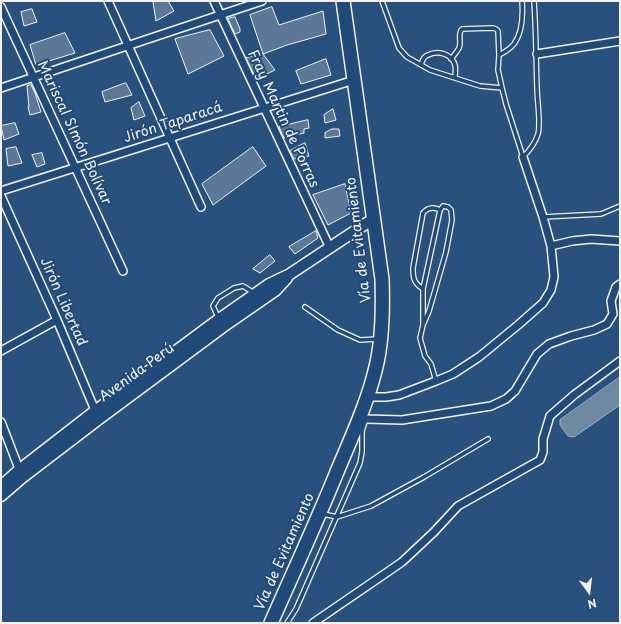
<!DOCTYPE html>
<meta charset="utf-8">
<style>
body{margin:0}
#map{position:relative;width:621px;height:624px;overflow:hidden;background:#28517e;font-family:"Playpen Sans",sans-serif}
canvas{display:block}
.frame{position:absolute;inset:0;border:2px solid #f4f1e8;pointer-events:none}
.north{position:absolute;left:569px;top:572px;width:40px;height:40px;-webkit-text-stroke:3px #1f4a7a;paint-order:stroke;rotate:165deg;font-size:11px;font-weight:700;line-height:16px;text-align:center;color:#f4f1e8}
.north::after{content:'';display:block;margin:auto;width:14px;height:18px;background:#f4f1e8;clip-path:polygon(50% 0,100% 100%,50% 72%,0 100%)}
</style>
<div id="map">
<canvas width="621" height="624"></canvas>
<div class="frame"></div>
<div class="north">N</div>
</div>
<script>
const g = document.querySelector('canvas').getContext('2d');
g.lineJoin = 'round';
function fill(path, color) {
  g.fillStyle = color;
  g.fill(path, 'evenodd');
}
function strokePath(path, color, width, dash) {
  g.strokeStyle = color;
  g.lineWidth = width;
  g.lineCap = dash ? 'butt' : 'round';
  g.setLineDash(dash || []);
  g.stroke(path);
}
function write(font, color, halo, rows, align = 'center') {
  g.font = font + ' "Playpen Sans",sans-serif';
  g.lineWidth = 4;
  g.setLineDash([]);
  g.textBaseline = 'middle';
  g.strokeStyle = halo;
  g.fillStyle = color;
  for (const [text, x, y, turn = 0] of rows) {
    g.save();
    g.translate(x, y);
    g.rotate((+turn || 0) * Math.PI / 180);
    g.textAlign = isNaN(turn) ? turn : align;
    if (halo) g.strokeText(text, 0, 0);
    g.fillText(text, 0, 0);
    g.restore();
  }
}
const water = new Path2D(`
 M620 377V405L574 437 568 436 560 425V420Z`);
const building = new Path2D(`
 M161 1H168L174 11 156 21 153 2Z
 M272 7 279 25 323 11 326 34 287 45 263 54 250 15Z
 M32 9 37 22 24 26 21 12Z
 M235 17 240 29V32L235 34 228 19Z
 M210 30 224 56 188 74 175 39Z
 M65 33 75 53 36 65 30 45Z
 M263 54 275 70 256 79 246 58Z
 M326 59 331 75 301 84 296 71Z
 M126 83 132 95 105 102 102 92Z
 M31 85 35 93 41 112 30 115 28 107H29L27 86Z
 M139 102 145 116 134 120 131 108Z
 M333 109 336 120 325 123 324 115Z
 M308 120 309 128 304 129V133L284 138 279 127Z
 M15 123 19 134 4 140 1 126Z
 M332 129H339L340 136 325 138V133Z
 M305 143 309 156 294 159 290 151Z
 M16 147 22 163 8 166 6 149Z
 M253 147 266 166 213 205 202 184Z
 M42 153 45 164 37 167 32 155Z
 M345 184 351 213 328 225 313 195Z
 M316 231 318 238 295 254 289 247Z
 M270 255 275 261 260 273 253 269Z`);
const lane = new Path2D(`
 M382 1 399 48 407 57 430 70 480 86 502 88
 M522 1C523 14 523 32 514 44 510 49 505 52 499 55L498 70 502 88 506 104 523 157C530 150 535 144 538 134 541 123 537 100 537 88 536 59 536 30 534 1
 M451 59C454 55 457 52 459 48 462 41 457 34 462 29L493 28 496 29 498 31 499 55
 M421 65C422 61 424 56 428 55 438 50 452 54 455 65 456 69 455 74 455 78
 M543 217 601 214 620 206
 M423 289C414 283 413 279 413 268L423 213C428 207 434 207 440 210
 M305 307 338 330 360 340 378 339
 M218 317 213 306 218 298 234 288 243 286 251 291 252 293
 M423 325V289L440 210 443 206 448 207 451 210 452 220 446 252 429 311 423 325 420 338 425 356 431 364 436 381
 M323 514 337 517 371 506 424 477 488 439
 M287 623 296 609 360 463 362 452V431L366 419`);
const street = new Path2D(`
 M108 1 201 207
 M214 1 330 248
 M1 7 123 271
 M537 54 620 41
 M1 88 262 1
 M1 191 354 80
 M1 196 57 320 97 415
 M551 246 572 241 591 239 620 241
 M1 351 57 320
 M367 397H386L399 395 436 381 453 374 479 357 518 325 543 303 551 290 554 277 551 246 543 217 523 157
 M360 417 366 419 402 420 491 406 506 399 515 391 537 354 549 344 571 336 594 330 607 324 613 314 611 301 616 287 620 284
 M1 422 21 474
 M313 623 402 562 434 532 458 506 540 460 543 452V439L550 416 574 395 620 361`);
const secondary = new Path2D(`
 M1 486 19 470 95 411 219 319 269 284 290 274 373 219
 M1 496 23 477 99 419 223 327 275 291 287 278`);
const highway = new Path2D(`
 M271 623C294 571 318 519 339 467 353 434 368 401 376 367 383 338 383 308 382 279L343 1`);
const streetNames = [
 ["Fray Martin de Porras",283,119,65],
 ["Jirón Taparacá",173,123,-18],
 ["Mariscal SImón Bolívar",74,133,65],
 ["Vía de Evitamiento",359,240,-97],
 ["Jirón Libertad",63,302,66],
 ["Avenida Perú",137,373,-36],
 ["Vía de Evitamiento",285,552,-66]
];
fill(water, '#6e88a2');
strokePath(water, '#a4b2be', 1);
fill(building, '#5b7899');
strokePath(building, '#f4f1e8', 1);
strokePath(lane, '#f4f1e8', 6);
strokePath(street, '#f4f1e8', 10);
strokePath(secondary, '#f4f1e8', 13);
strokePath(highway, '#f4f1e8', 16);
strokePath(lane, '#1f4a7a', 3.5);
strokePath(street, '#1f4a7a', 7);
strokePath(secondary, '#1f4a7a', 10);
strokePath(highway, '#1f4a7a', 13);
write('14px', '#f4f1e8', '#1f4a7a', streetNames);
</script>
